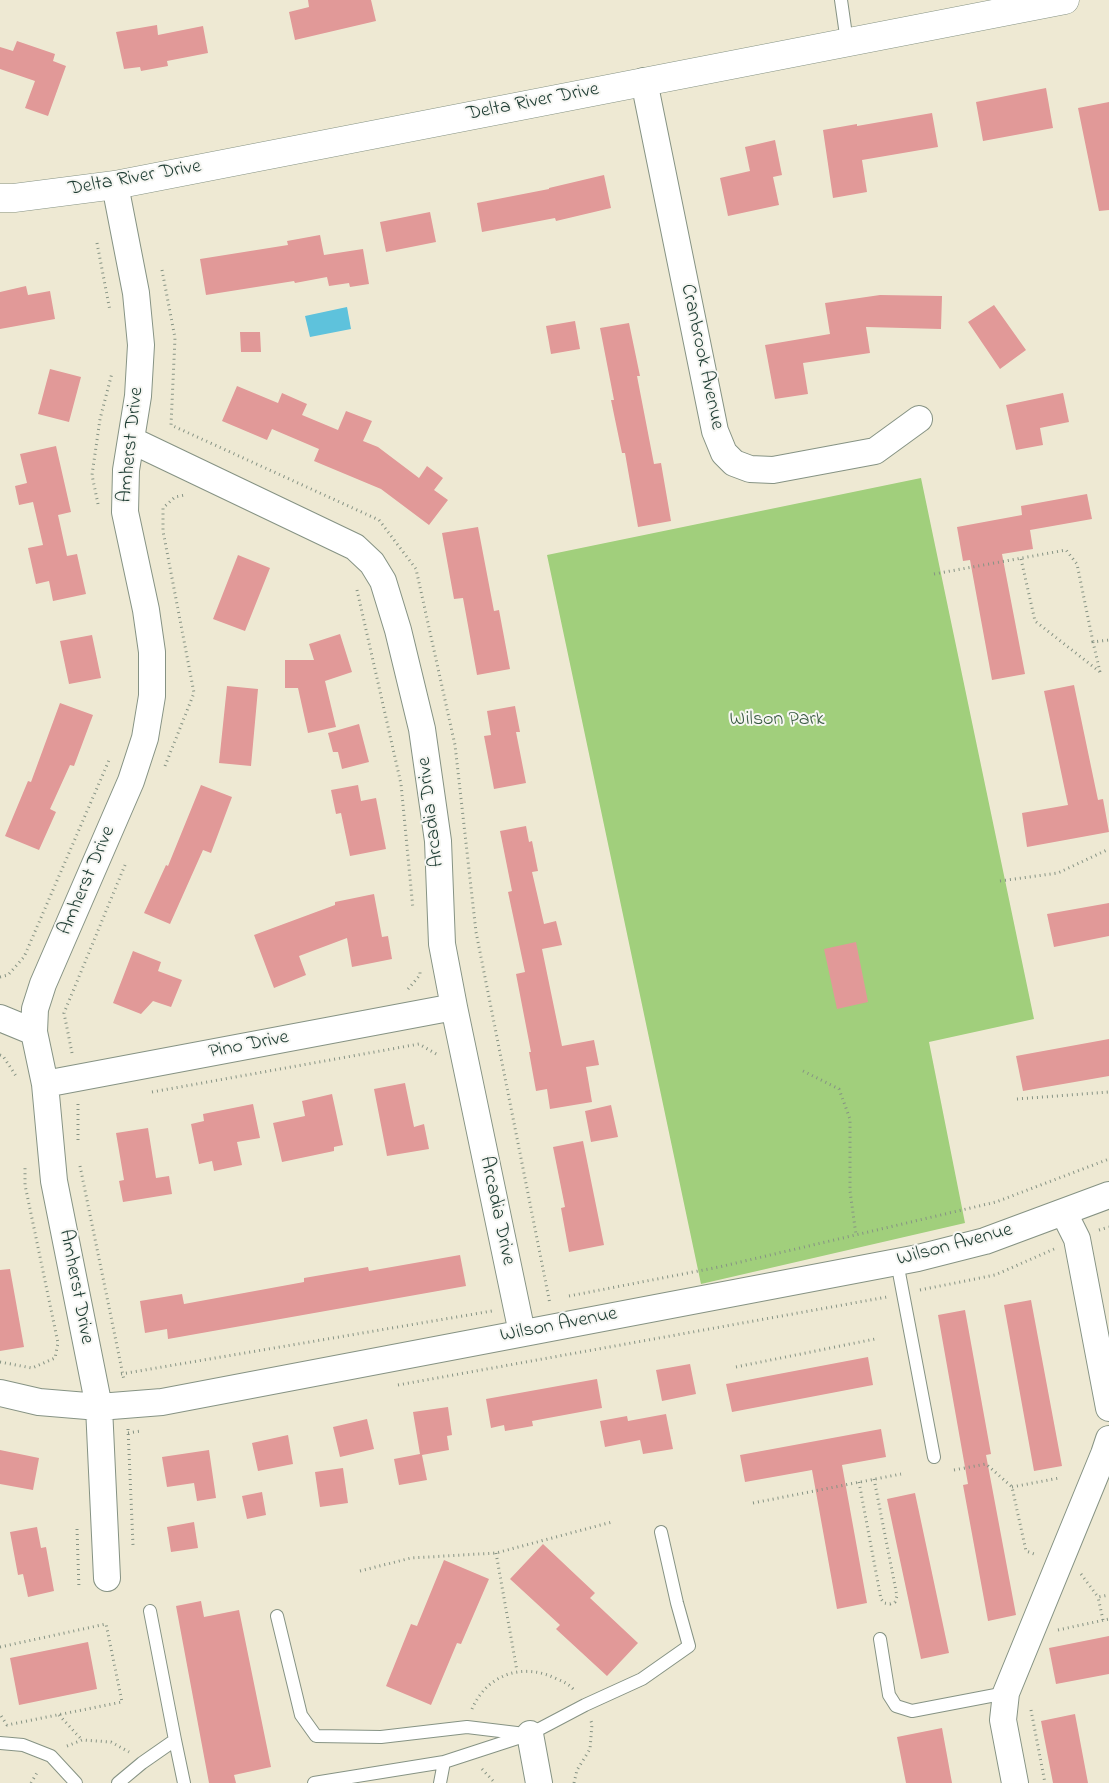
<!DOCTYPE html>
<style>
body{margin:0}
canvas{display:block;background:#eee9d3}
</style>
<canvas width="1109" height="1783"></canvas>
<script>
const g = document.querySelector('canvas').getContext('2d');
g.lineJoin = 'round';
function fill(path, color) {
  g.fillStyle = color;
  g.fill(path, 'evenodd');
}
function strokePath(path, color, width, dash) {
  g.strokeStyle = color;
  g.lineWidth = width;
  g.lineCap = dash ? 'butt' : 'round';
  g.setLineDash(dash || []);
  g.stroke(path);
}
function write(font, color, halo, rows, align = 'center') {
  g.font = font + ' "Indie Flower",sans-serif';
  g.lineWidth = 4;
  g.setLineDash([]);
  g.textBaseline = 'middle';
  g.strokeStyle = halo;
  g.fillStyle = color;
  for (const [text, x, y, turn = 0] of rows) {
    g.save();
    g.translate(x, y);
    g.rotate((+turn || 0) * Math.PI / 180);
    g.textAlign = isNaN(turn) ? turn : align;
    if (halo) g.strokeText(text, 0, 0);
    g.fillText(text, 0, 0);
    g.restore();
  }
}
const green = new Path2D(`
 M921 478 1034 1019 929 1042 965 1223 701 1284 547 555Z`);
const water = new Path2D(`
 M347 307 351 329 310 337 305 316Z`);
const building = new Path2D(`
 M308 0H371L376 21 295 40 289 12 309 7Z
 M157 25 158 35 203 26 208 53 167 61 168 66 141 71 140 67 124 69 116 32Z
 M17 41 55 54 53 61 66 66 48 116 25 108 35 81 0 69V47L13 51Z
 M1046 88 1053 128 983 141 976 102Z
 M1109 102V210L1099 211 1078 108Z
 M932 113 938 147 862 160 867 192 833 198 823 130 857 124V126Z
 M775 140 782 175 773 177 779 205 728 216 720 178 750 171 745 147Z
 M604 175 611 208 556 221 555 218 482 232 477 203 549 189V188Z
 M430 212 436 242 386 252 380 222Z
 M320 235 324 255 363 249 369 284 350 287 349 283 329 286 327 277 295 283 294 281 206 295 200 259 288 245 287 241Z
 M26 286 28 295 50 291 55 319 0 329V292Z
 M880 295 942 296 941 329 866 327 870 353 803 363 808 394 775 399 765 345 830 334 825 303Z
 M994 305 1026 350 1000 369 968 322Z
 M575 321 580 349 551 354 546 326Z
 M629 323 640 376H637L654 464 661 463 671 521 638 527 625 453H622L611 400H614L600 328Z
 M240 332H260L261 352H241Z
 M50 369 81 377 69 422 38 414Z
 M237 386 278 403 282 393 307 404 302 415 338 430 346 411 372 421 363 441 378 447 419 478 427 466 443 478 434 490 448 500 429 525 381 489 314 461 319 449 272 429 267 440 222 421Z
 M1063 393 1069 422 1040 428 1043 445 1016 450 1006 405Z
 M56 446 71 512 58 515 67 556 77 554 86 594 53 601 49 581 36 584 28 548 43 545 33 502 19 505 15 486 27 483 20 454Z
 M1087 494 1092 519 1030 530 1033 549 1002 554 1025 674 992 680 970 560 963 561 957 527 1022 515 1021 506Z
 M478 527 494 611 499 610 510 669 477 675 463 598 454 599 442 533Z
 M238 555 270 568 245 631 213 619Z
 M340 634 352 672 325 681 336 727 308 733 298 688H285V660H314L309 644Z
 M92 635 101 678 69 684 60 641Z
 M1074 685 1098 800 1103 799 1109 832 1027 847 1022 813 1068 805 1044 691Z
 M227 686 258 689 251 766 219 763Z
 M60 703 93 715 74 766 70 765 50 809 56 812 39 850 5 836 28 781 31 782Z
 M515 706 520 732H516L526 783 494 789 484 736 491 735 487 711Z
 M359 724 369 762 342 769 338 752H333L328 733Z
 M201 785 232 797 211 853 203 850 170 924 144 913 166 865 168 866Z
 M358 785 361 801 376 798 386 849 350 856 341 813 336 814 331 790Z
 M526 826 529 842 532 841 538 871 532 872 544 924 556 921 562 945 542 949 562 1046 594 1040 599 1065 586 1067 592 1102 550 1109 547 1089 536 1091 529 1052H531L516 974 525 972 508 892 512 891 500 831Z
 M374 894 382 937 388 936 392 959 352 967 347 938 299 956 306 975 274 988 254 935 335 905V902Z
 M1109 903V936L1054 947 1047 914Z
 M856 942 868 1002 837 1009 824 949Z
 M133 951 161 962 158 971 182 980 171 1007 153 1001 141 1014 113 1003Z
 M1109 1039V1076L1023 1091 1016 1056Z
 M405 1083 414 1127 424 1124 429 1149 387 1156 374 1089Z
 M332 1094 343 1145 334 1147V1151L282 1162 273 1123 305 1116 302 1101Z
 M253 1104 260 1138 237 1142 242 1165 214 1171 212 1161 199 1164 191 1124 204 1121 203 1114Z
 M611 1105 618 1137 591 1142 585 1111Z
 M148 1128 156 1178 169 1176 172 1194 123 1202 119 1181 124 1180 116 1133Z
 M583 1141 604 1245 569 1252 561 1208 565 1207 553 1147Z
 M460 1255 466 1286 168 1339 167 1329 145 1333 140 1301 182 1294 184 1304 304 1282V1278L368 1267 369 1271Z
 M10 1269 24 1347 0 1351V1270Z
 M1031 1300 1062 1466 1034 1471 1004 1305Z
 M965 1310 991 1454 986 1455 1016 1615 988 1621 963 1485 968 1484 938 1315Z
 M868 1357 873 1385 732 1412 726 1384Z
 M690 1364 696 1394 662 1401 656 1370Z
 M597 1379 602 1408 532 1421 533 1426 505 1431 504 1425 491 1428 486 1399Z
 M448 1407 452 1435 447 1436 449 1450 422 1455 427 1480 399 1485 394 1459 420 1454 413 1412Z
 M666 1414 673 1449 643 1454 640 1440 605 1447 600 1421 627 1416 628 1421Z
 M367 1419 374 1449 340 1457 333 1427Z
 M881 1429 886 1457 842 1465 867 1603 837 1609 812 1470 745 1482 740 1455Z
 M288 1435 293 1464 258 1471 252 1443Z
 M0 1450 39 1458 33 1490 0 1484Z
 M209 1450 216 1498 197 1501 194 1483 167 1487 162 1457Z
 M343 1468 348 1503 320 1507 315 1472Z
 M262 1492 266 1515 247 1519 242 1496Z
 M915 1493 949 1653 921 1659 887 1499Z
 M194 1522 198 1548 171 1552 167 1527Z
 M37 1527 41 1548 46 1547 54 1591 28 1597 23 1574 18 1575 10 1532Z
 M543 1544 595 1593 590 1598 638 1643 607 1676 556 1629 560 1625 510 1579Z
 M444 1560 489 1579 461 1644 457 1643 431 1705 386 1686 411 1624 417 1626Z
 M201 1601 204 1617 239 1610 271 1767 234 1775 236 1783H209L176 1606Z
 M1109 1636V1674L1056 1684 1049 1648Z
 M88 1642 97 1689 19 1705 10 1658Z
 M1075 1714 1088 1783H1053L1041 1721Z
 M942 1728 952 1783H906L897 1737Z`);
const path = new Path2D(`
 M97 243 110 311
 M162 270 175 338 171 425 379 520 416 569 455 745 476 932 550 1304
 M98 504 92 475 100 419 112 373
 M1021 559 1035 621 1100 672
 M934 574 1066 550 1077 564 1093 642
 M357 590 401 784 413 909
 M1100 672 1093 642 1109 640
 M165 766 194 693 163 531V508L175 497 185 495
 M1000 881 1058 873 1109 849
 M0 977 8 975 24 957 110 758
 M408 989 420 975V972
 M72 1053 64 1013 125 865
 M0 1055 3 1056 16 1076
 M803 1071 839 1089 850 1119V1191L856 1235
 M152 1092 419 1044 438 1055
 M1017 1099 1109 1092
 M78 1104V1142
 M80 1166 124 1380
 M1099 1230 1109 1227
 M920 1290 995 1275 1054 1249
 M569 1296 719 1267 996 1202 1109 1159
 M0 1362 32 1368 55 1358 58 1343 25 1185V1166
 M736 1367 875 1339
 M121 1374 492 1311
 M398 1385 887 1297
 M128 1429 133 1545
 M128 1433 141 1431
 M954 1470 986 1464 1012 1487 1026 1551 1037 1555
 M859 1482 881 1599 884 1603 890 1604 895 1602 897 1596 874 1479
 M1012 1487 1059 1478
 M753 1503 901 1474
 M77 1529 79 1589
 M496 1553 517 1671
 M360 1571 411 1558 496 1553 612 1522
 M1081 1574 1098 1597
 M1103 1620 1098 1597 1109 1595
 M1058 1630 1109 1619
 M0 1647 106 1624 122 1702 7 1725 0 1714
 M472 1709C487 1674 523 1662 557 1679 564 1682 569 1684 574 1690
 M1031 1710 1045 1783
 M59 1715 82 1740
 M67 1746 82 1740 111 1742 129 1752
 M482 1769 495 1783
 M31 1783 38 1771
 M574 1783 577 1770 590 1749 592 1724 591 1721`);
const service = new Path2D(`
 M841 0 847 42
 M897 1262 934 1457
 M277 1616 301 1715 316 1736 381 1737 467 1727 525 1734
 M880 1639 889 1695 896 1706 912 1711 1006 1693
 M175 1740 184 1783
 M0 1743 23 1745 51 1756 76 1783
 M118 1783 142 1763 175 1740 150 1611
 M314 1783 444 1762 530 1734 585 1705 642 1679 689 1646 677 1603 661 1532
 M440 1783 444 1762`);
const minor = new Path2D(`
 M644 81 715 431 724 453 734 463 750 469 773 470 875 451 919 419
 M131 440 355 547 372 563 383 581 398 630 422 729 438 841 442 944 454 1007 522 1333
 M0 1018 34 1032
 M45 1084 454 1007
 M1064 1213 1077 1239 1109 1408
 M0 1393 39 1402 99 1407 162 1402 918 1258 985 1241 1109 1195
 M107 1578 99 1407 54 1181 45 1084 34 1032 35 1009 43 984 131 781 145 738 152 696V652L146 610 125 512 126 470 138 396 141 345 136 293 115 185
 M530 1734 539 1783
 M1015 1783 1003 1720 1006 1693 1104 1454 1109 1439`);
const tertiary = new Path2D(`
 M0 198H14L115 185 1065 0`);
const streetNames = [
 ["Delta River Drive",533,103,-11],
 ["Delta River Drive",135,179,-10],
 ["Cranbrook Avenue",701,357,78],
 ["Amherst Drive",132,445,-84],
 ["Arcadia Drive",432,812,-97],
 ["Amherst Drive",88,881,-67],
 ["Pino Drive",249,1046,-11],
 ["Arcadia Drive",496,1211,78],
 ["Wilson Avenue",955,1246,-15],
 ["Amherst Drive",75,1287,79],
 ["Wilson Avenue",559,1326,-11]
];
const parkNames = [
 ["Wilson Park",777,721]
];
fill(green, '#a1cf7c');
fill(water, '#5ec2dc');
fill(building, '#e19998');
strokePath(service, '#869384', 14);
strokePath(minor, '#869384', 28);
strokePath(tertiary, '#869384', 29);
strokePath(path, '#869384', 3, [1, 4]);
strokePath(service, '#fff', 12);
strokePath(minor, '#fff', 26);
strokePath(tertiary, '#fff', 28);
write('20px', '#1f3d34', '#f6f6f2', streetNames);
write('20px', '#395a42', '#f6f6f2', parkNames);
</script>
